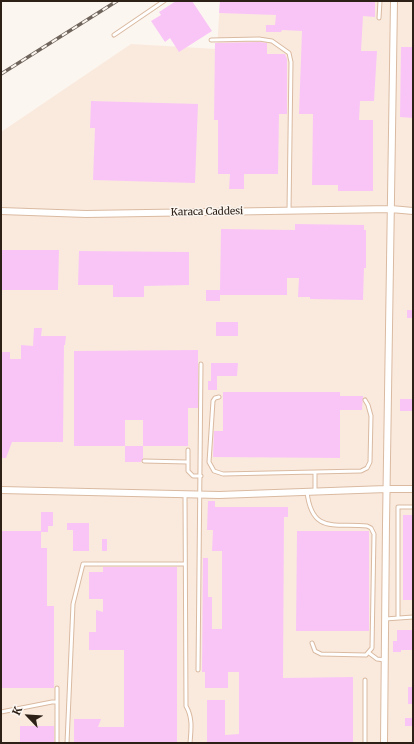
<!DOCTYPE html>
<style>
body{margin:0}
#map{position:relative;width:414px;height:744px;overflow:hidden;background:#fcf6f0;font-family:Merriweather,serif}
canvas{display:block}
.frame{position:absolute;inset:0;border:2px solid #2c2017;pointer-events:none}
.north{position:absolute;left:8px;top:696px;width:40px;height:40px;-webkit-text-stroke:3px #fcf6f0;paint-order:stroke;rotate:295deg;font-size:11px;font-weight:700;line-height:16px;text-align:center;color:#2c2017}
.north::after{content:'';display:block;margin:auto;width:14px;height:18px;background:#2c2017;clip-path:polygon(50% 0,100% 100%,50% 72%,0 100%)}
</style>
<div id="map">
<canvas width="414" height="744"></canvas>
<div class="frame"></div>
<div class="north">K</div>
</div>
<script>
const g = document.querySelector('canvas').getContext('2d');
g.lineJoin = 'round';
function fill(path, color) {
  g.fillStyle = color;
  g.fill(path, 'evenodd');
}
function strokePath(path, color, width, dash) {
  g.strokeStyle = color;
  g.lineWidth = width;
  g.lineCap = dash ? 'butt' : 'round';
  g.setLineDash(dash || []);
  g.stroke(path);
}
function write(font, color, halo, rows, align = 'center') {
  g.font = font + ' Merriweather,serif';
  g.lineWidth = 3;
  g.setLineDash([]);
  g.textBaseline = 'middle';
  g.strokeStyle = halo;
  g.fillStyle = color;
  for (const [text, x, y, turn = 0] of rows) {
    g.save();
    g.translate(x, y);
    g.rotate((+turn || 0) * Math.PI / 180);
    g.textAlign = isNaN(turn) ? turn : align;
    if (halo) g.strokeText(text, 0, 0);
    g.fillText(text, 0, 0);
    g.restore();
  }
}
const built = new Path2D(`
 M220 1H413V743H1V132L131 44 217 49Z`);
const building = new Path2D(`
 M176 1H192L212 31 179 52 170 38 165 42 151 21 161 15 159 12Z
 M220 1H375V17L363 16 361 51H377L374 101H360L359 120H373V191H338V185H312L313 114H299L302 31 282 30 281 32H266V25H275L276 15 219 13Z
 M259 42 267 43V54H285L287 59V114H279L278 174H244V189H229L230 174H218V120H214L215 43Z
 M401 47H413V118L400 117Z
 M91 101 198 104 195 183 93 180 95 128H90Z
 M295 224 364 225V230H366V268H364L363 300 310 299V297H298L299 278H287V295H220V301H206V290H220L221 229 295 230Z
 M1 250H59L58 290H1Z
 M79 251 189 252V285L144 286V297H113V285H78Z
 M407 310H413V318H407Z
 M216 322H238V336H216Z
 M34 328H42L41 336H66L65 345H64L63 442H12L6 458H1V352H10V359H21V345L33 346Z
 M198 350V408H188V446H143V420H125V446H74V351Z
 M211 363H238L237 376H217V390H208V381H211Z
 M223 392H340V396H363L362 410H340V458L213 457 214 431H223Z
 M400 399H413V411H400Z
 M125 446H143V458L141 462H125Z
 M208 501H215V507H288V517H284L283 678 353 677V743H207V700H225V735L239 734V672H228V688H205V672H202L203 558H208V597H212V629H222V551H212L213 530H207Z
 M41 512H53V526H48V532H41Z
 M403 515H413V600H403Z
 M67 523H89V551H73V530H67Z
 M1 531H41V548H47V606H54V688H1Z
 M297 531H369V631H296Z
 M102 539H107V551H102Z
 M103 567H177V743L74 742V719H101L98 727H124V650H89V632H96V610L103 612V599H89V572H103Z
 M397 630H413V650H401V652H393V641H397Z
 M408 687H413V704H408Z
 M405 718H413V726H405Z
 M20 726H54V743H20Z`);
const lane = new Path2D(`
 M379 18 380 1
 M114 35 164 1
 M211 40 259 39 272 41 289 53 291 62 289 211
 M219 397 215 398 213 401 209 462 214 471 223 474 361 471 367 468 370 462 371 416 368 405 365 400
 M188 450V471L193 476H201
 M144 461 187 462
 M315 472V492
 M307 492C312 534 334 523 367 526L371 528 374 534 372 648 366 655 321 654 315 651 312 643
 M185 495 186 706C193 718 191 730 190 743
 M398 618V507H413
 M385 619 413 617
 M369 653 377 659 385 660
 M198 670 201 364
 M1 712 52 702H57
 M57 743V688
 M67 743 73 604 83 564H185
 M365 743V680`);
const street = new Path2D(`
 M1 211 86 214 391 209 413 211
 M1 490 219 495 386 489H413
 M384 743 386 524 394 1`);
const rail = new Path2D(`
 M1 74 117 1`);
const streetNames = [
 ["Karaca Caddesi",207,212,-1]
];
fill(built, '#faeade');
fill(building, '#f9c5f7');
strokePath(lane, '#dabaa1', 5);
strokePath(street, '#dabaa1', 8);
strokePath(lane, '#fff', 3);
strokePath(street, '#fff', 6);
strokePath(rail, '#6f655d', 3.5);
strokePath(rail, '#fcf6f0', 2, [6]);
write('10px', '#2c2017', '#fcf6f0', streetNames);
</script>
